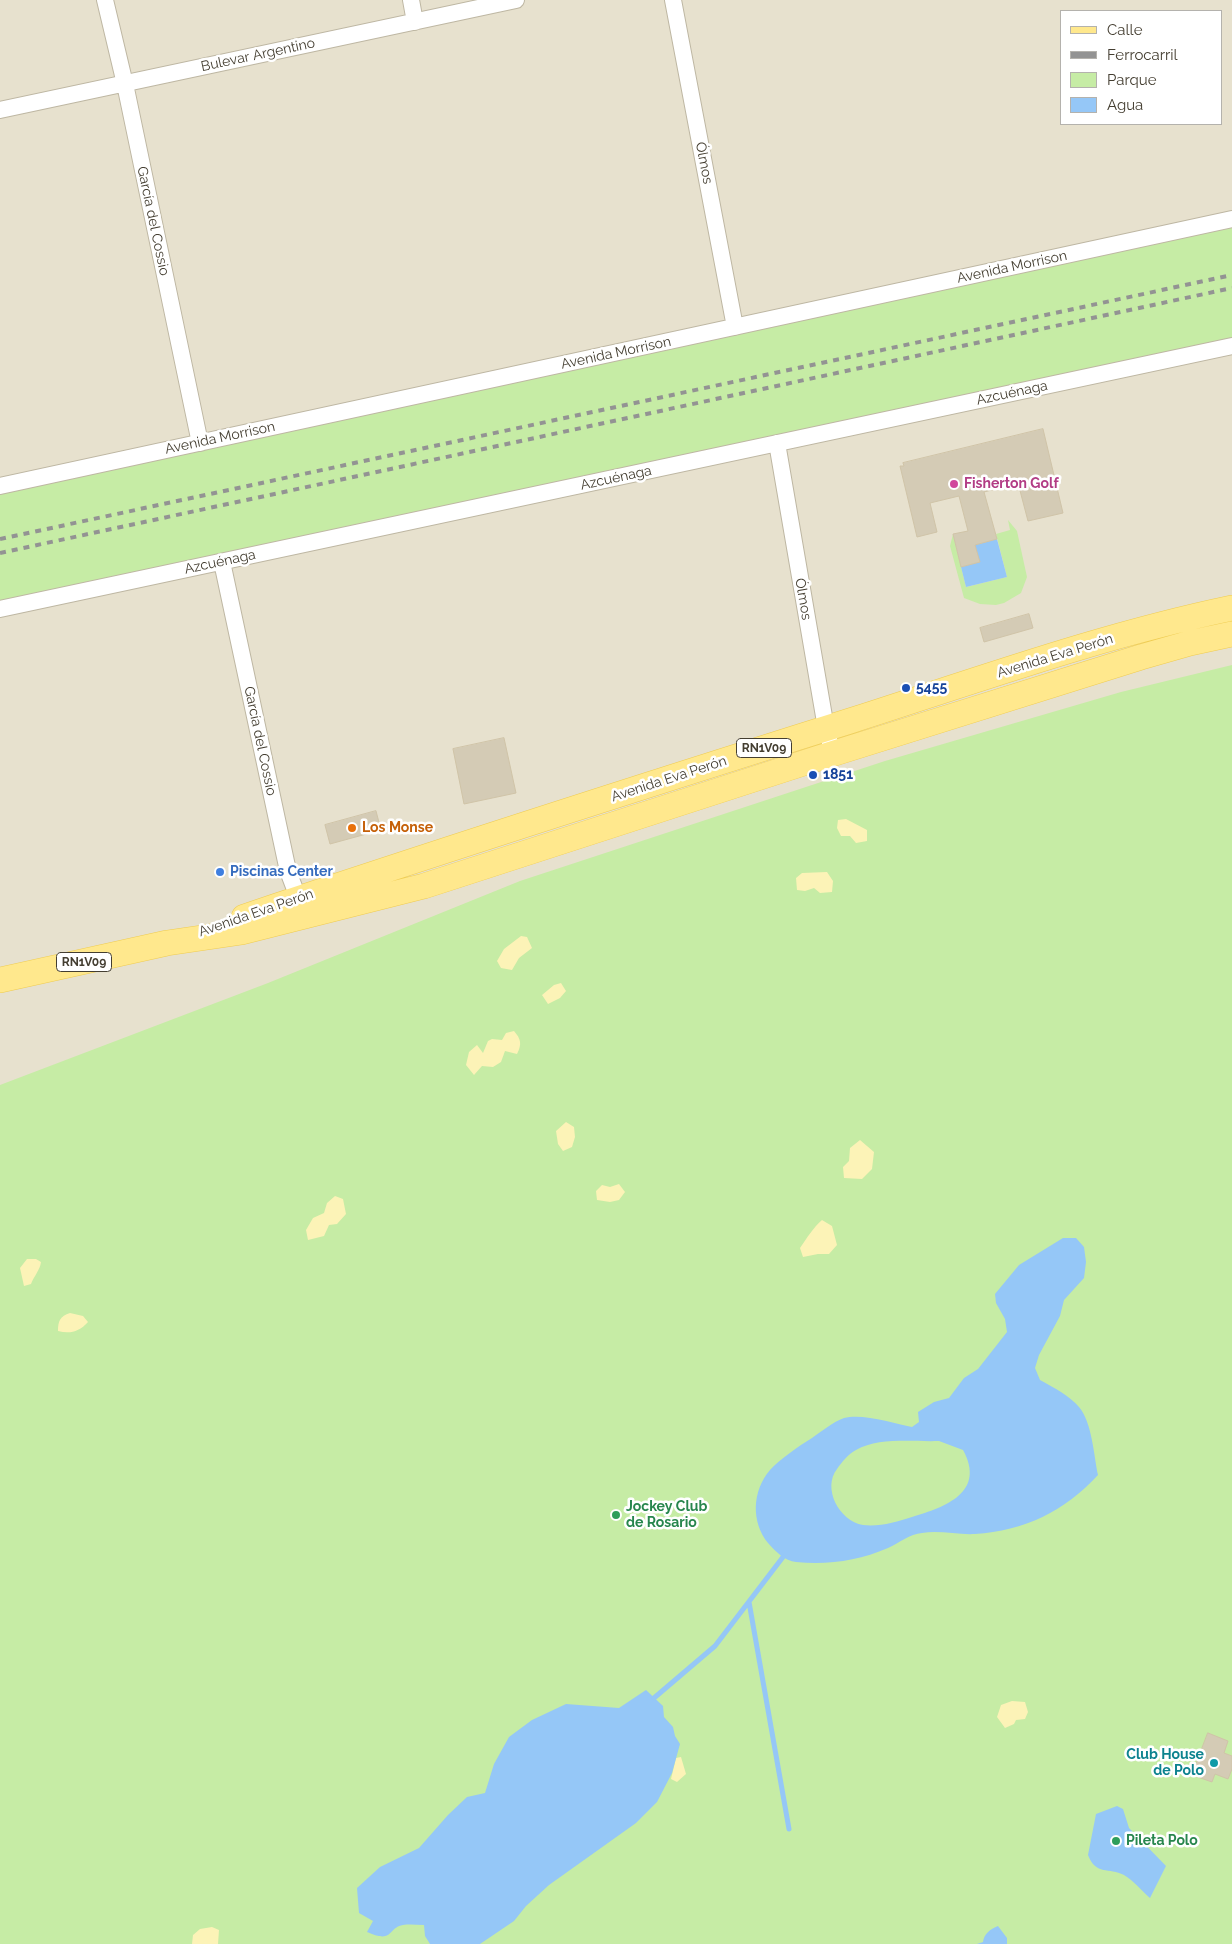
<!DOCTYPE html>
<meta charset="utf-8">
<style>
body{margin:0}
#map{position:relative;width:1232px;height:1944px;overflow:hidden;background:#f3efe1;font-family:Raleway,sans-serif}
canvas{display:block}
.legend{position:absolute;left:1060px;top:10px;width:162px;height:115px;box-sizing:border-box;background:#fff;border:1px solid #b4b2ad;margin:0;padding:6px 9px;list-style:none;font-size:15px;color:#443e31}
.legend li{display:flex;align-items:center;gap:10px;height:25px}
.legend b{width:25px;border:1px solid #b4b2ad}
</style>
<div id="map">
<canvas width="1232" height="1944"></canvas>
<ul class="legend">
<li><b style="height:6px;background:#ffe88d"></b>Calle</li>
<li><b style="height:6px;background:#939393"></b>Ferrocarril</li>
<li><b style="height:14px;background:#c6eca5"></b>Parque</li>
<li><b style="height:14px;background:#95c7f7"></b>Agua</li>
</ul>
</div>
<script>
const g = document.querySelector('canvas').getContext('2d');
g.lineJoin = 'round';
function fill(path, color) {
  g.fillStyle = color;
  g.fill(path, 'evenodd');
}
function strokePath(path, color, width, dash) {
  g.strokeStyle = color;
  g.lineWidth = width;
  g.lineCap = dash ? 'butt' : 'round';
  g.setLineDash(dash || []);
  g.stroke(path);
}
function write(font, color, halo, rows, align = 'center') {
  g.font = font + ' Raleway,sans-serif';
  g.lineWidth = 5;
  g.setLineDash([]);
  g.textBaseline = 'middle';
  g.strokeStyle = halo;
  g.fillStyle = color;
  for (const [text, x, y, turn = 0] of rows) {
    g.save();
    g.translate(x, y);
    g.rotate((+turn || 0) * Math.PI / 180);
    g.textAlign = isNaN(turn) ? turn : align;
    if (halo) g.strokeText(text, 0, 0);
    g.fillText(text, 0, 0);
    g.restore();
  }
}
const residential = new Path2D(`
 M0 0H1232V1944H0ZM1061 11H1221V124H1061Z`);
const green = new Path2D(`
 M1232 219V346L0 609V486Z
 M1008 520 1017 531 1027 577 1021 593 1004 603 996 605 980 604 964 598 950 546 953 534 966 587 1007 577 996 534 1010 530Z
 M1232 665V1944H0V1085L268 983 520 881 885 761 1121 692Z`);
const sand = new Path2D(`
 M846 819 867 830V841L856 843 850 836H841L837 828 838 820Z
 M827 872 833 881 832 892 820 893 814 888 805 891 797 890 796 878 802 873Z
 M521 936 527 937 532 948 519 958 512 970 501 968 497 961 504 949Z
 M561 983 566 991 560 998 548 1004 542 995 554 985Z
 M514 1031C521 1039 522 1044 517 1054L505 1051 501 1062 493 1067 482 1066 474 1075 466 1065 469 1052 477 1045 483 1053 488 1041 492 1039 502 1040 506 1033Z
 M566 1122 574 1127 575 1137 572 1147 563 1151 558 1144 556 1131Z
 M860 1140 874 1152 872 1169 862 1179 844 1178 843 1167 849 1161 850 1148Z
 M619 1184 625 1192 619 1200 610 1202 597 1200 596 1191 602 1185 610 1187Z
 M335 1196 343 1199 346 1214 337 1224 329 1225 324 1236 308 1240 306 1230 313 1218 324 1213 327 1203Z
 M822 1220 832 1226 837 1245 829 1254H818L803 1257 800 1248C807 1238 813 1228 822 1220Z
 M27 1259H36L41 1262C40 1270 34 1276 31 1284L24 1286 20 1268Z
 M70 1313 83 1316 88 1322C79 1332 70 1334 58 1331 58 1321 60 1316 70 1313Z
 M1012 1701 1025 1702 1028 1712 1025 1719 1016 1720 1014 1724 1005 1728 997 1717 1001 1705Z
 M681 1757 686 1774 677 1782 671 1779 676 1758Z
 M212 1927 219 1930 218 1944H192L193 1935 200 1929Z`);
const water = new Path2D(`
 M997 539 1007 577 966 587 961 567 979 562 975 545Z
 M1063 1238H1076L1084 1247 1086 1262 1084 1278 1064 1300 1060 1316 1039 1355 1035 1368 1040 1380C1053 1387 1070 1396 1079 1407 1092 1422 1094 1456 1098 1475 1065 1511 1024 1531 975 1534 958 1535 939 1530 922 1533 910 1534 899 1543 888 1548 858 1561 828 1565 796 1562 785 1561 775 1551 768 1543 751 1522 752 1491 770 1470 780 1459 799 1446 812 1438 822 1431 833 1422 844 1418 862 1413 894 1423 912 1427L919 1422 918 1412 934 1402 949 1398 964 1378 978 1369 1007 1332 1005 1319 996 1303 995 1294 1019 1265ZM939 1441 963 1450C986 1492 946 1507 912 1517 897 1522 879 1527 863 1525 839 1521 822 1488 837 1469 842 1462 848 1454 856 1450 879 1437 913 1442 939 1441Z
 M646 1690 663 1706 664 1717 673 1727 675 1736 680 1744 672 1773 657 1802 636 1823 549 1885 526 1906 514 1921 480 1944H430L425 1936 424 1925C417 1925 410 1924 403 1925 387 1928 394 1944 367 1932L373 1921 359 1913 357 1888 380 1867 419 1848 448 1815 467 1797 485 1793 494 1764 509 1737 532 1720 566 1704 619 1708Z
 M1117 1806 1123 1809 1129 1828 1166 1866 1150 1898C1142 1891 1133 1880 1124 1875 1109 1867 1096 1876 1088 1855L1096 1814Z
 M998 1926 1007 1938V1944H977L983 1942C984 1934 990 1929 998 1926Z`);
const stream = new Path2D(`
 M749 1602 789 1829
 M654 1698 715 1646 783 1557`);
const building = new Path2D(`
 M1043 429 1063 513 1028 521 1018 483 984 492 997 539 975 545 980 562 961 567 953 534 968 531 959 496 930 503 937 532 917 537 900 466H904L903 463Z
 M1029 614 1033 628 984 642 980 628Z
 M504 738 516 793 464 804 453 749Z
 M376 811 381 830 330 844 325 825Z
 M1208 1733 1228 1741 1224 1753 1232 1756V1769L1228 1779 1215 1774 1212 1782 1192 1775Z`);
const minor = new Path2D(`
 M105 0 125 84 200 443
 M411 0 415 22
 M673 0 735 327
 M0 110 516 0
 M777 443 826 728 833 754
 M0 486 1232 219
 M222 562 288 871 302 908
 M0 609 1232 346`);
const primary = new Path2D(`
 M244 917C447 849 650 784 853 720 978 680 1103 635 1232 608
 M0 980 167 943 242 932 424 886 816 759 1141 657 1190 643 1232 634`);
const rail = new Path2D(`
 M0 539 1232 275
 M0 553 1232 288`);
const markers = [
 [954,484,5,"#d1479c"],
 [906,688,5,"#1a4fb4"],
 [813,775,5,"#1a4fb4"],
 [352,828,5,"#e8710a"],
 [220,872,5,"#3f7fe0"],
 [616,1515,5,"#2e9e5b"],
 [1214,1763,5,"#0f9aa8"],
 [1116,1841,5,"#2e9e5b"]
];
const shields = [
 [764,748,55],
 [84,962,55]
];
const shieldNames = [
 ["RN1V09",764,748],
 ["RN1V09",84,962]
];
const streetNames = [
 ["Bulevar Argentino",258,55,-12],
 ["Ólmos",704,163,79],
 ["García del Cossio",153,221,78],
 ["Avenida Morrison",1012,267,-12],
 ["Avenida Morrison",616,353,-12],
 ["Azcuénaga",1012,393,-12],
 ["Avenida Morrison",220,438,-12],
 ["Azcuénaga",616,478,-12],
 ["Azcuénaga",220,562,-12],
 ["Ólmos",803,599,80],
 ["Avenida Eva Perón",1055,656,-17],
 ["García del Cossio",260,741,78],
 ["Avenida Eva Perón",669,779,-18],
 ["Avenida Eva Perón",256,913,-19]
];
const hotelNames = [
 ["Fisherton Golf",964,484]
];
const transitNames = [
 ["5455",916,688],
 ["1851",823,775]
];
const foodNames = [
 ["Los Monse",362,828]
];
const shopNames = [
 ["Piscinas Center",230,872]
];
const leisureNames = [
 ["Jockey Club",626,1507],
 ["de Rosario",626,1523],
 ["Pileta Polo",1126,1841]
];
const cultureNames = [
 ["Club House",1204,1755],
 ["de Polo",1204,1771]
];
fill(residential, '#e7e1ce');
fill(green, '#c6eca5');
fill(sand, '#fcf3b7');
fill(water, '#95c7f7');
strokePath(stream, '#95c7f7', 5);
fill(building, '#d4cbb5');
strokePath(building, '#d0c4a8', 1);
strokePath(minor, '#beb7a3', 18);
strokePath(primary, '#efcc52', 26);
strokePath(minor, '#fff', 16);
strokePath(primary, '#ffe88d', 25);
strokePath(rail, '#939393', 4, [6, 6]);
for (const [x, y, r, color] of markers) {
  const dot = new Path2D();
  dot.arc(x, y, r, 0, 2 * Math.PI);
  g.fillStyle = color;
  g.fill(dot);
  strokePath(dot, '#fff', 2);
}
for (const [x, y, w] of shields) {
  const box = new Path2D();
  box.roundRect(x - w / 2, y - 9.5, w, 19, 4);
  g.fillStyle = '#fff';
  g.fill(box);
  strokePath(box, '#443e31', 1);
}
write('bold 12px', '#443e31', null, shieldNames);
write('14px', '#443e31', '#fff', streetNames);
write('bold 14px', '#b23c85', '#fff', hotelNames, 'left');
write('bold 14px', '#164399', '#fff', transitNames, 'left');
write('bold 14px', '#c56008', '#fff', foodNames, 'left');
write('bold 14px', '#366cbe', '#fff', shopNames, 'left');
write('bold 14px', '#27864d', '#fff', leisureNames, 'left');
write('bold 14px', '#0d838f', '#fff', cultureNames, 'right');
</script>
